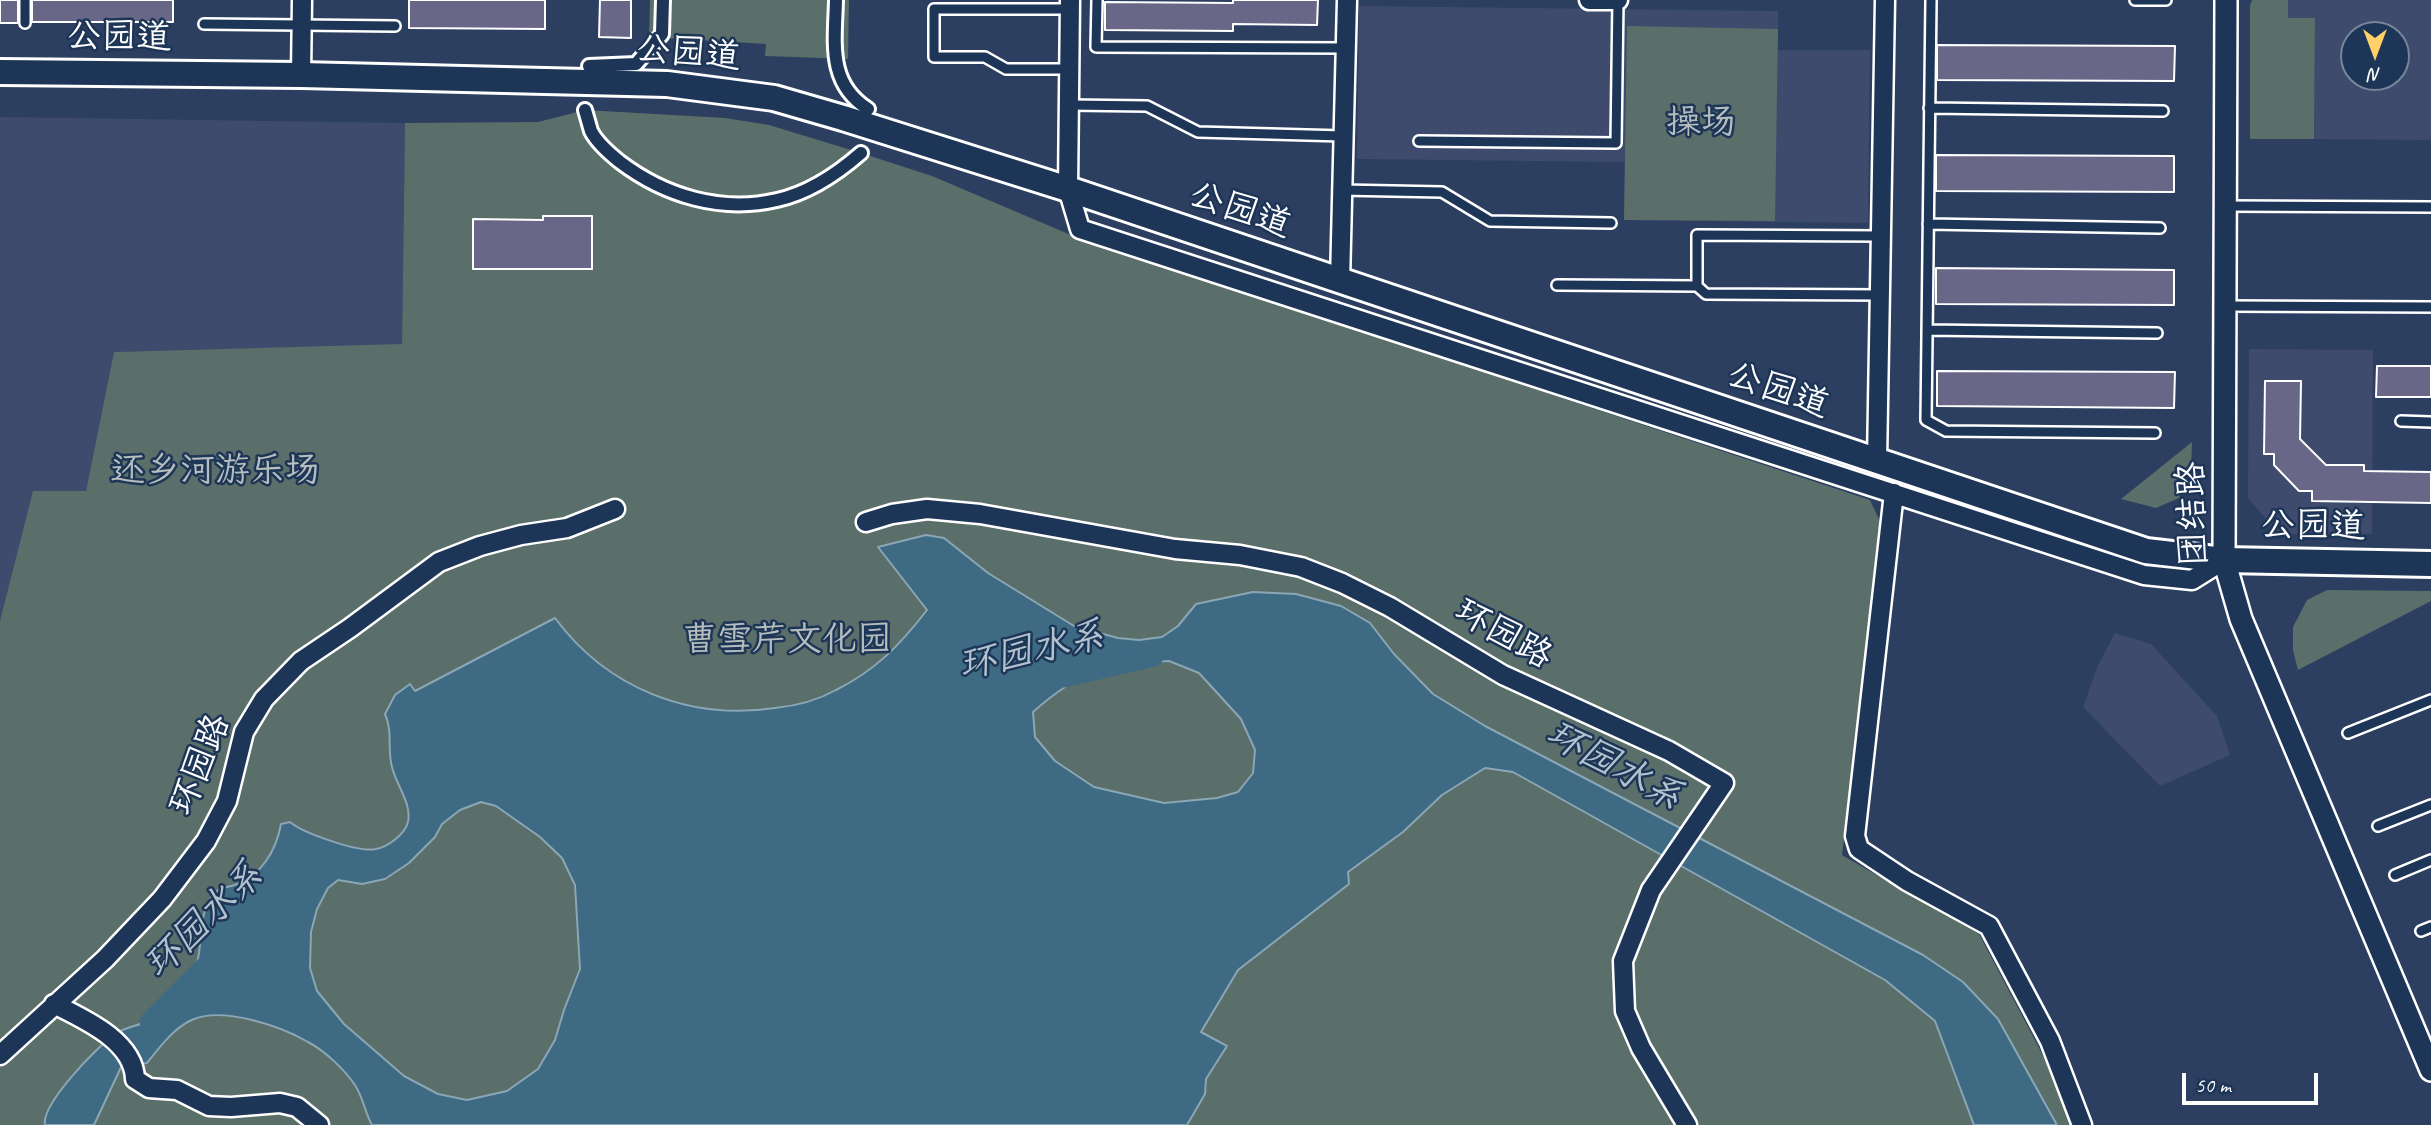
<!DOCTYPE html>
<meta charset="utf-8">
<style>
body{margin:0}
#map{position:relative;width:2431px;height:1125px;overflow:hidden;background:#2c3f61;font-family:Caveat,sans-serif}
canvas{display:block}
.north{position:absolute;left:2340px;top:21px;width:70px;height:70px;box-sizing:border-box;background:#1d3557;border:2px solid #77869a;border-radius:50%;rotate:180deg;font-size:19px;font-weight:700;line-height:28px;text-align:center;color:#fff}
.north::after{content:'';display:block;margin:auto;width:24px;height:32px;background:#ffd166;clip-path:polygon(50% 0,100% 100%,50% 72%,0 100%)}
.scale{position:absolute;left:2182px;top:1073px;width:136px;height:32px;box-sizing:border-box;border:4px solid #fff;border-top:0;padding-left:9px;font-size:21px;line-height:24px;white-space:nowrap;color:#fff;-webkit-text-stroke:5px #1d3557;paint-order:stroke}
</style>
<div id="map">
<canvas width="2431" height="1125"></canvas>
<div class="north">N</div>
<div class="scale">50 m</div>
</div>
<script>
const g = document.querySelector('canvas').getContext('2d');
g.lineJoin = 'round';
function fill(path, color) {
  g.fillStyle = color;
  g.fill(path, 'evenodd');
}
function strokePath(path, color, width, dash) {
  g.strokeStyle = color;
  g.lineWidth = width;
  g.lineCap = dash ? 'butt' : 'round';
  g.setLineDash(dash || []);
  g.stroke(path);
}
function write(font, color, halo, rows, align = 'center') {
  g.font = font + ' Caveat,"LXGW WenKai TC",sans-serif';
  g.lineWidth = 5;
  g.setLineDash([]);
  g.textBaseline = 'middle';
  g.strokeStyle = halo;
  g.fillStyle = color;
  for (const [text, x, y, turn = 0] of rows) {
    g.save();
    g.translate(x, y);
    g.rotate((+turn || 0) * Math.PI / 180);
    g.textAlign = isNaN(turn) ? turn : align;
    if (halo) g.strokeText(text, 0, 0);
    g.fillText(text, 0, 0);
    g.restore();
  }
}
const built = new Path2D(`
 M2288 0H2431V140L2314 139 2315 19 2288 18ZM2354 35H2396V77H2354Z
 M1359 6 1778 11V50H1870L1868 223 1624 220 1625 162 1357 159Z
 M0 117 405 123 402 345 114 352 86 492 0 621Z
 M2249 349 2373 350 2372 534H2279L2248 498Z
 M2115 633 2151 644 2217 716 2230 755 2160 786 2083 707 2098 665Z`);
const green = new Path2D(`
 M650 0H849L848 59 765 56 766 44 649 37Z
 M2252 0H2288V18H2315L2314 139H2250V5Z
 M1627 26 1778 29 1775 221 1624 220Z
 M585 110 725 118 769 125 861 153 932 176 1078 238 1870 500 1883 528 1842 855 1979 934 2055 1078 2073 1125H0V621L33 491H86L114 352 402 344 405 123 538 122Z
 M2192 442 2191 470 2179 498 2156 508 2121 499Z
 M2327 590 2431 591V601L2298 670 2293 650V627L2307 600Z`);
const water = new Path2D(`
 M926 535 944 538 988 573 1074 626 1118 638 1139 640 1162 637 1178 626 1196 604 1253 592 1296 594 1341 606 1370 623 1394 654 1433 694 1485 726 1923 955 1963 982 1998 1019 2057 1125H1974L1935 1021 1885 980 1513 772 1485 768 1442 795 1403 832 1348 872 1349 884 1238 970 1201 1032 1227 1046 1206 1079 1205 1094 1187 1125H372C365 1113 363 1097 355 1085 344 1069 325 1051 308 1042 281 1026 224 1007 194 1019 174 1027 160 1047 147 1063L122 1065 94 1125H45C41 1104 98 1046 115 1034 125 1027 139 1026 150 1020 157 1015 163 1008 170 1002 182 991 193 980 197 963 203 941 198 916 212 896 218 887 225 888 235 885 261 876 276 851 281 824L290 822C303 833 359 853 376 849 388 847 405 834 408 822 412 803 396 785 392 767 387 749 393 731 385 714L395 695 410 684 415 691 555 618C607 688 689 721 775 708 795 706 818 700 836 690 876 670 900 645 927 610L878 547ZM1169 661 1199 673 1241 719 1255 750 1253 773 1238 792 1217 798 1164 803 1094 787 1055 761 1035 737 1033 712C1081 669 1106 665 1169 661ZM481 802 496 806 540 837 562 858 575 885 580 969 564 1010 555 1040 538 1069 507 1091 467 1100 438 1094 404 1076 344 1024 317 991 310 968 311 932 317 909 328 888 338 880 362 884 385 879 409 863 435 837 442 824 460 810Z`);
const canal = new Path2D(`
 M1064 678 1154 657
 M149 1022 207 964`);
const building = new Path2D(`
 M0 0H18V23H0Z
 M32 0H173V22H32Z
 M409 0H545V29L409 28Z
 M600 0H631V38L599 37Z
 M1233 0H1318L1317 25 1233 24V31L1105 30V2L1233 3Z
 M1937 45 2175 46 2174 81 1937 80Z
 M1936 155 2174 156V192L1936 191Z
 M543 216H592V269H473V219L543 220Z
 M1936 268 2174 270V305L1936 304Z
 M2377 366H2431V397H2376Z
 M1937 371 2175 372 2174 408 1937 406Z
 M2265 381H2301L2300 439 2326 465H2364V471L2431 472V503L2312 501V491H2299L2274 465V454H2264Z`);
const service = new Path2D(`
 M25 0V23
 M1097 0 1096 47 1345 48
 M1931 0 1926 420 1946 431 2155 433
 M2135 0H2166
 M204 24 395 26
 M1070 69H1006L985 57H934V9H1070
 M1069 105 1147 106 1198 132 1343 136
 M1929 108 2163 111
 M1419 141 1616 143 1618 0
 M1342 190 1442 192 1490 221 1611 223
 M2226 206 2431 207
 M1928 224 2160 228
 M1557 285 1697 286 1706 294 1881 295
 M1697 286V235L1881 236
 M2226 306 2431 307
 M1927 330 2157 333
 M2401 421 2431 422
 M2348 733 2431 700
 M2378 826 2431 805
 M2395 875 2431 860
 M2421 931 2431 927`);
const pedestrian = new Path2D(`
 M836 0C835 42 827 83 868 109
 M589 66 636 64 662 34 663 0
 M585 110C587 117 589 124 591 131 597 143 610 154 620 162 665 196 721 213 777 200 809 193 837 174 861 153`);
const minor = new Path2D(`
 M1070 0 1068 189 1080 229 2144 575 2192 580 2224 560
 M1589 0H1618
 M301 75 302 0
 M1340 281 1347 0
 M1877 461 1885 0
 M1894 493 1855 836 1859 849 1907 881 1989 926 2050 1041 2082 1125
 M866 522 892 514 927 509 980 514 1175 549 1240 555 1301 567 1342 583 1390 607 1503 675 1669 751 1724 783 1651 890 1623 961 1625 1011 1641 1048 1687 1125
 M54 1004C84 1019 134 1041 135 1079L149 1088 177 1090 209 1106 231 1107 280 1103 297 1107 319 1125
 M0 1055 105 959 162 899 206 841 227 801 244 732 264 699 301 661 350 628 439 562 480 546 521 535 567 528 615 509`);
const tertiary = new Path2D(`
 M2226 0 2224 560 2241 619 2431 1070`);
const secondary = new Path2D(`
 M0 72 301 75 667 84 774 98 843 118 1068 189 2146 551 2224 560 2431 564`);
const streetNames = [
 ["公园道",119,38,1],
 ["公园道",688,54,5],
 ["公园道",1240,211,19],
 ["公园道",1778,391,19],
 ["团结路",2194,514,-92],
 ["公园道",2313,527,1],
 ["环园路",1503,635,29],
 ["环园路",201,765,-68]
];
const parkNames = [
 ["操场",1701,124],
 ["还乡河游乐场",215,472],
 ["曹雪芹文化园",787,641]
];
const waterNames = [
 ["环园水系",1032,652,-13],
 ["环园水系",1614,767,28],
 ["环园水系",205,921,-44]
];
fill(built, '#3e4b6d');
fill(green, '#5a6e6a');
fill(water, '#3e6a84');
strokePath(water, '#8ba6b5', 2);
strokePath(canal, '#3e6a84', 19);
fill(building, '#696788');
strokePath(building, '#fff', 2);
strokePath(service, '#fff', 14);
strokePath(pedestrian, '#fff', 18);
strokePath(minor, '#fff', 23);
strokePath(tertiary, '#fff', 26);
strokePath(secondary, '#fff', 30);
strokePath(service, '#1d3557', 9);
strokePath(pedestrian, '#1d3557', 12);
strokePath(minor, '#1d3557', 18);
strokePath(tertiary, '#1d3557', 21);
strokePath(secondary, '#1d3557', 24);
write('35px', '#fff', '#1d3557', streetNames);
write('35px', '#b5bebc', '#1d3557', parkNames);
write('italic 37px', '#b2c3ce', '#1d3557', waterNames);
</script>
